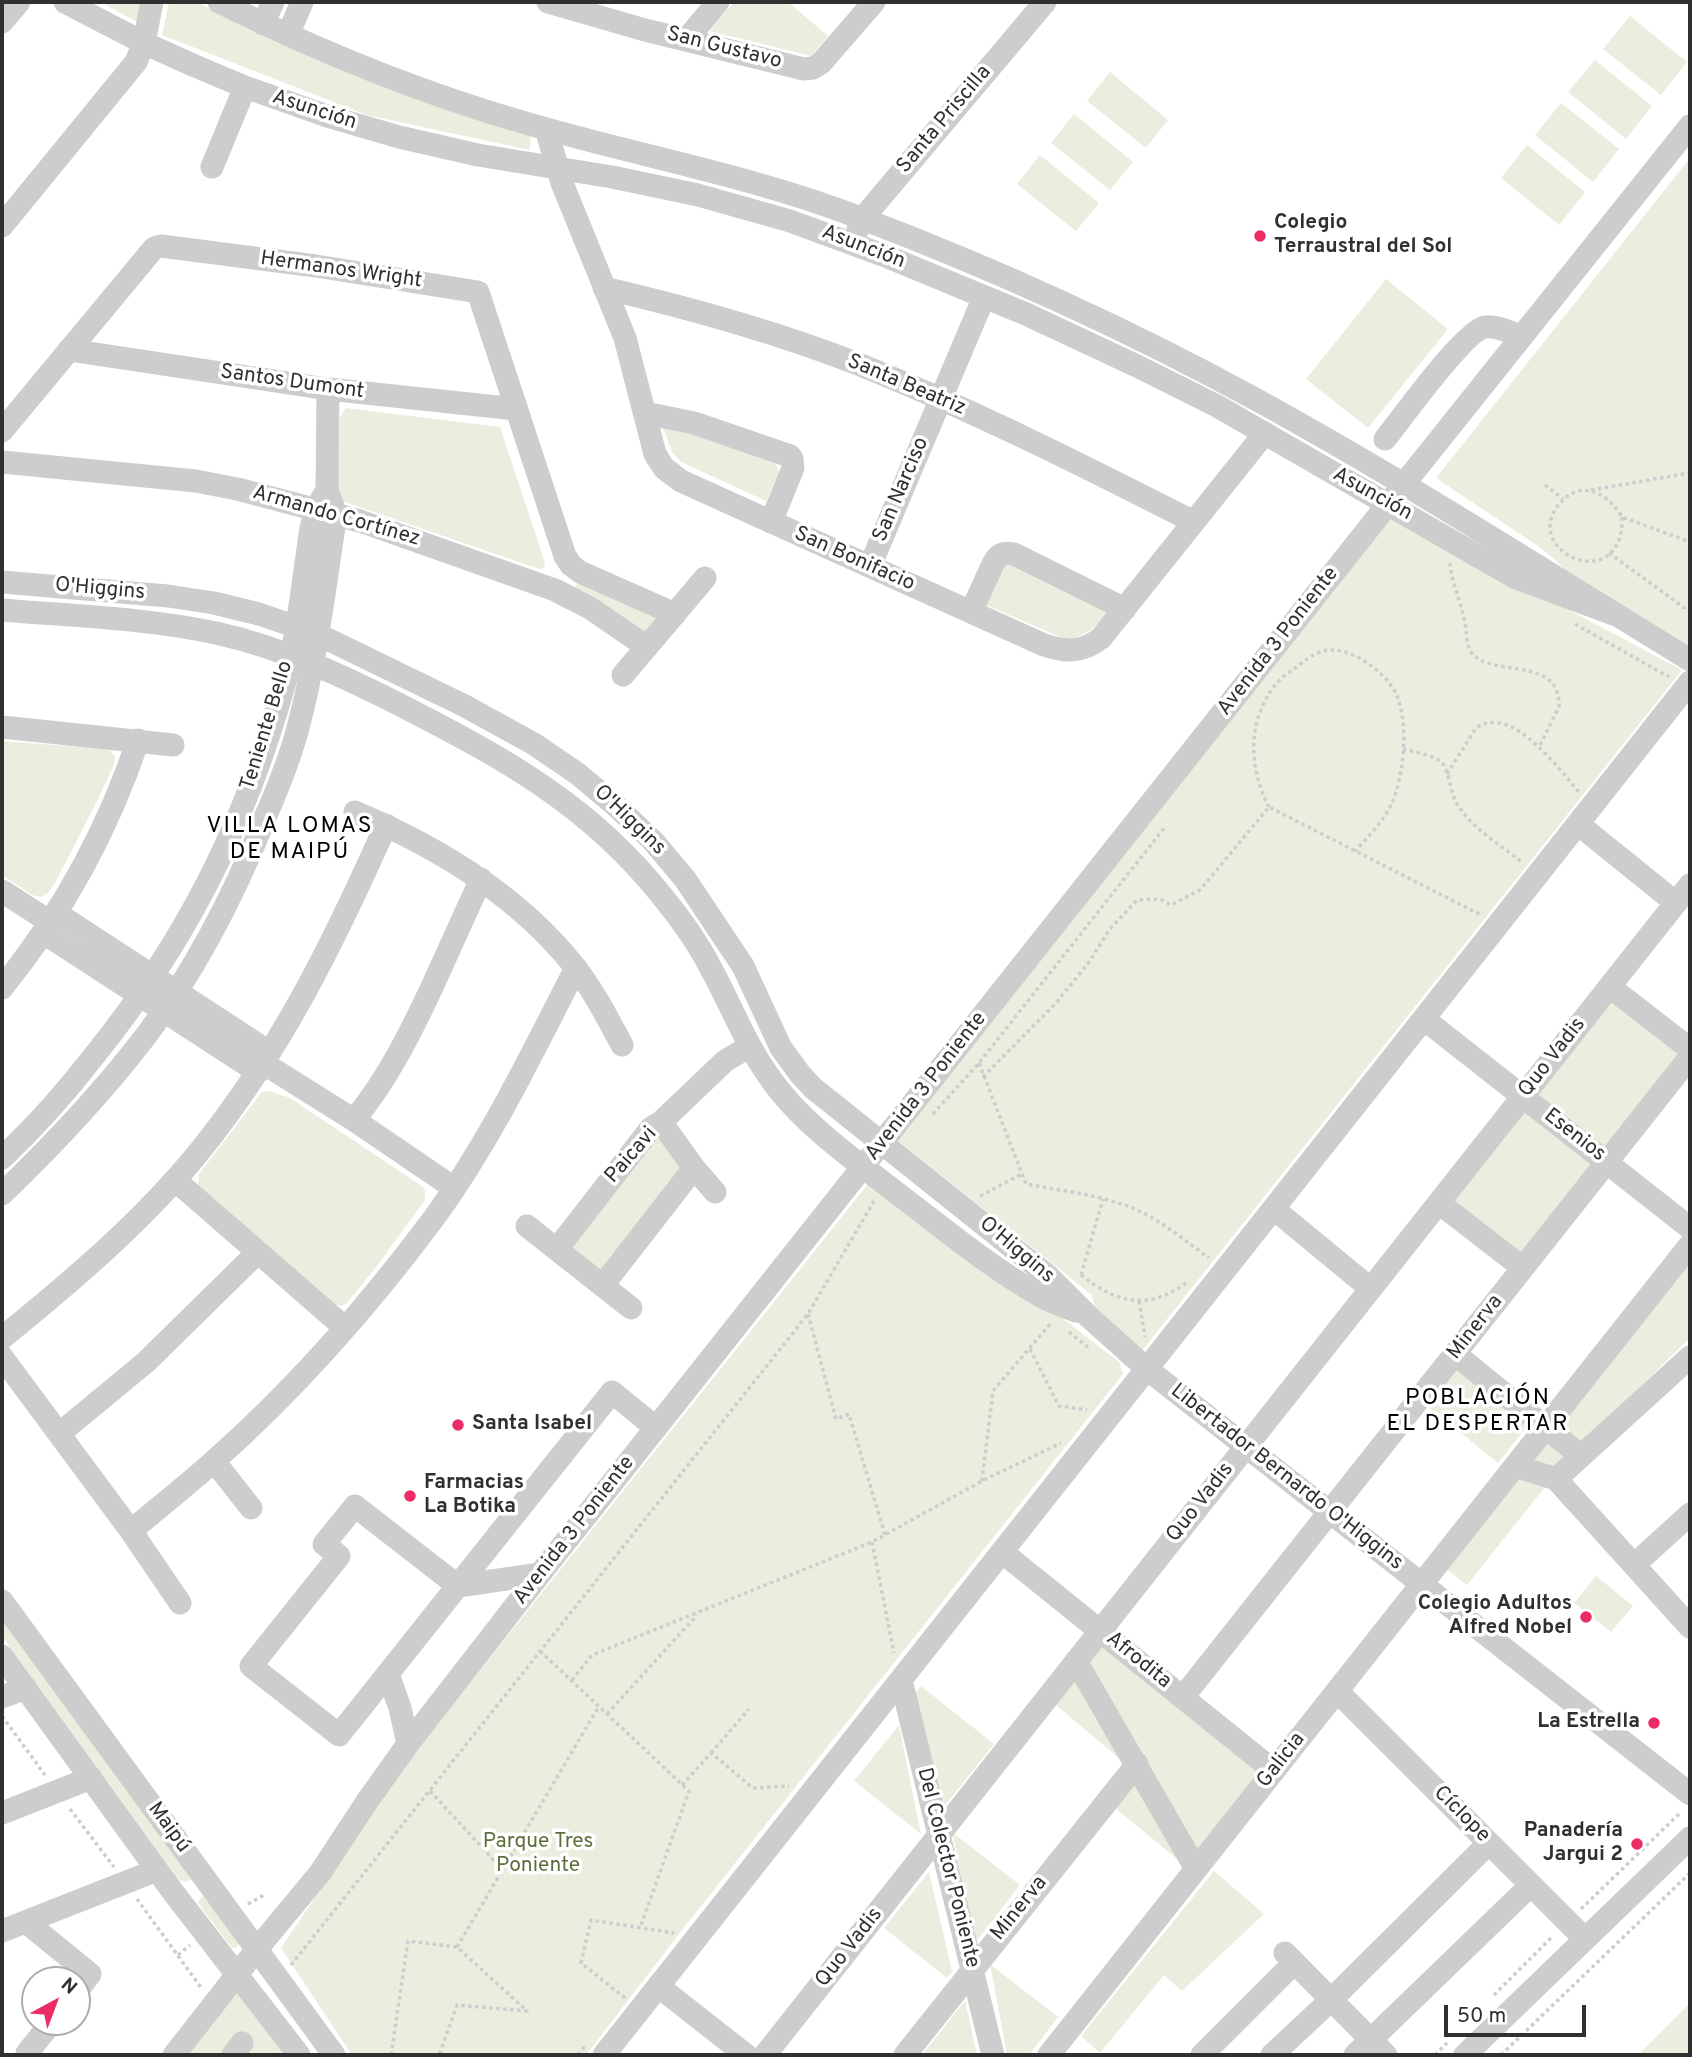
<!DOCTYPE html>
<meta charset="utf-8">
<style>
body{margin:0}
#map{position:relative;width:1692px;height:2057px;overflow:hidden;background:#fff;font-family:Overpass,sans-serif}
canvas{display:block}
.frame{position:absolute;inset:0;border:4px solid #303030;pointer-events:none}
.north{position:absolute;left:21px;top:1966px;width:70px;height:70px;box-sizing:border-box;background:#fff;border:2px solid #acacac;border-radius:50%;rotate:41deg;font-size:19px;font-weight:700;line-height:28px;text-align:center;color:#303030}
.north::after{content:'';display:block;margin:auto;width:24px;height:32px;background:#ec2d65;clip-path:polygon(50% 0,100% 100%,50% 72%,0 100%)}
.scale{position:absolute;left:1444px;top:2005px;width:142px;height:32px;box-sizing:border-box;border:4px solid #303030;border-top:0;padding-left:9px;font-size:21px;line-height:24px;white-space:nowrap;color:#303030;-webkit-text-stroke:5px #fff;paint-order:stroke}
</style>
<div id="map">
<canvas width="1692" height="2057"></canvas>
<div class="frame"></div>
<div class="north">N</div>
<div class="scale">50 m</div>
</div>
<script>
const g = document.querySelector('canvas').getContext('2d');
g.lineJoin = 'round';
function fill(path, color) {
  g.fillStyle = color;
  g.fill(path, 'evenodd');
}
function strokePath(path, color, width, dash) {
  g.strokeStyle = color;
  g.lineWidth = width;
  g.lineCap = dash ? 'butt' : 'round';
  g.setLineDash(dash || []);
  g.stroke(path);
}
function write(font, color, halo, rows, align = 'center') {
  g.font = font + ' Overpass,sans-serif';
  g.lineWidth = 7;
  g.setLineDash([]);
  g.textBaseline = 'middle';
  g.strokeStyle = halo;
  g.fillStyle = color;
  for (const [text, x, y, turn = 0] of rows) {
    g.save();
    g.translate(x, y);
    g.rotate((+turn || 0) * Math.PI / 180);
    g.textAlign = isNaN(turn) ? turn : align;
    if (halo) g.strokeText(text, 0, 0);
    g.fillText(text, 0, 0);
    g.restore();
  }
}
const green = new Path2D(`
 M100 2H142L139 23Z
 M169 2H197L254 32 531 135 530 150 367 115 162 35Z
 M734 2H788L828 36 811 56 709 31Z
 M1630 16 1687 62 1661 95 1603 49Z
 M1595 60 1652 106 1626 139 1568 92Z
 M1110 72 1168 120 1146 148 1087 101Z
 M1561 103 1619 149 1593 182 1535 135Z
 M1074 114 1133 162 1110 190 1051 143Z
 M1527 145 1585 192 1559 225 1501 178Z
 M1040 155 1099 203 1076 231 1017 184Z
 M1690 158V647L1576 581 1552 557 1538 546 1436 478Z
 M1386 279 1448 329 1368 428 1306 379Z
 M346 408 500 427 545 563 544 568 539 569 342 501 338 489 340 417Z
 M663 428 698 432 773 457 779 472 766 501 681 462 672 452Z
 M1394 517 1682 670 1141 1352 1097 1316 1092 1295 896 1139 1388 520Z
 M1012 559 1103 603 1107 613C1095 627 1085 638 1065 639L986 605 1000 561Z
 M577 583 662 618 646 636 575 590Z
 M2 741 105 749 111 751 115 757 114 765 95 805 55 883 48 893 41 897 32 895 2 875Z
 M1611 996 1688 1056 1610 1157 1533 1097Z
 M269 1091 290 1098 419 1184 425 1189V1200L377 1266 346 1304 341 1306 333 1304 198 1185 199 1174 258 1097 262 1092Z
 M1521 1104 1594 1161 1519 1258 1445 1200Z
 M656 1133 681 1168 602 1272 569 1248Z
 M868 1184 1030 1293 1119 1362 1123 1374 682 1930 586 2055H352L281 1948 406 1763Z
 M1690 1262V1338L1579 1446 1559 1428Z
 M1457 1366 1529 1424 1498 1463 1426 1405Z
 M1550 1439 1571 1456 1552 1473 1529 1466Z
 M1518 1477 1549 1482 1467 1585 1445 1568Z
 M1596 1576 1633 1606 1611 1632 1574 1603Z
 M2 1611 192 1879 186 1882 179 1880 2 1636Z
 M1103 1640 1270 1773 1202 1860 1085 1664Z
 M1078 1673 1128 1766 1055 1704Z
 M921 1686 994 1744 938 1814 912 1697Z
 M899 1725 921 1834 854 1781Z
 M1138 1776 1188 1868 1114 1807Z
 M952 1832 1020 1885 975 1943Z
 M1214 1871 1264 1914 1182 1991 1164 1975 1100 2053 1081 2036Z
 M929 1872 952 1971 947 1978 884 1928Z
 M207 1894 240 1943 237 1947 232 1948 198 1903 200 1898Z
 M990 1964 1058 2017 1029 2055H1007Z
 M239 1989 289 2055H186Z
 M965 2000 977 2055H922L965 2001Z
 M1690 2003V2055H1638Z`);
const path = new Path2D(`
 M1545 485 1563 499
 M1591 490 1690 473
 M1622 517C1624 599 1516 551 1561 502 1583 478 1609 495 1622 517L1690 542
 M1609 553 1690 612
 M1450 563C1452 587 1464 607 1466 631 1467 638 1467 646 1471 652 1490 679 1561 654 1559 707L1539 747
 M1575 624 1669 677
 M1403 749C1415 752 1431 755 1440 761 1449 767 1450 792 1456 802 1470 827 1500 845 1522 862
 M1447 774 1476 728C1512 703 1558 769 1579 792
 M1269 807C1248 767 1247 718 1277 683 1283 676 1291 671 1298 666 1312 655 1322 647 1341 651 1361 655 1389 676 1397 696 1409 725 1404 777 1391 805 1382 823 1368 837 1355 851
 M979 1063 1026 1184C1067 1192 1114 1196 1151 1217 1171 1229 1190 1244 1209 1258
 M983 1077 1055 1004 1090 961 1109 930 1137 900 1160 899 1171 905 1200 890 1269 807 1481 915
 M933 1114 979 1063 1165 827
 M980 1196 1022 1174
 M1081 1275C1116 1303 1148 1311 1186 1283
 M1081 1275 1103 1199
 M1139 1301 1145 1337
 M808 1314 836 1419 849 1414 885 1535
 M1069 1332 1090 1349
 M1030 1349 1059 1406 1087 1410
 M982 1481 993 1391 1051 1323
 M872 1542 894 1653
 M540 1651 689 1791 640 1928
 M572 1680 592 1655 872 1542 982 1481 1061 1443
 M607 1714 697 1615
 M2 1716 45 1775
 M711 1753 749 1709
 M682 1785 711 1753 753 1788 789 1786
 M430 1791 502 1869
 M70 1809 114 1867
 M137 1899 202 1989
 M248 1904 264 1895
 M1581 1909 1681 1812
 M457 1947 599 1706
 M178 1955 190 1945
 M291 1965 808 1314 874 1201
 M1494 1995 1553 1936
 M625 1998 581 1963 591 1920 674 1933
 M391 2055 408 1941 457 1947 527 2011 457 2005 439 2055
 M578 2055 585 2046
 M1435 2055 1447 2043
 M1501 2055 1690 1873`);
const minor = new Path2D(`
 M65 2 144 43 195 66 245 87 327 116 399 137 478 155 612 177 698 195 790 221 888 257 1026 314 1137 366 1217 406 1516 578 1616 615
 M219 2C318 51 423 94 529 124 639 156 752 176 858 217 995 269 1129 330 1257 400 1405 481 1546 572 1690 660
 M548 2 645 30 804 69 813 68 821 63 874 2
 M2 22 19 2
 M263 24 273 2
 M288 35 302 2
 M686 40 718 2
 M546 129 562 183 625 338 655 454 664 468 681 481 1044 645C1065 652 1082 653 1101 638L1265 433
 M212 167 245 87
 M2 226 136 62 144 43 152 2
 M858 229 863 218 1045 2
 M604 288C690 308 776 332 858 364 973 410 1084 466 1194 522
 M69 350 328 389 516 409
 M645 413 694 423 790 456 792 459 793 468 771 522
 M2 431 154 248 161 246 316 266 478 292 565 556 571 565 580 572 675 614
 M1385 439C1402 418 1464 331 1485 327 1496 325 1511 333 1522 336
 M2 462 196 481 237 489 360 521 555 590 590 608 647 647
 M870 566 984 297
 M2 582 168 596 214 603 259 614 317 634 465 706 534 744 578 774 616 806 653 841 685 879 743 966 781 1048 800 1074 813 1088 1047 1275 1089 1317 1147 1369 1690 1794
 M2 610C73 616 146 618 216 633 284 648 348 678 410 710 509 761 591 807 662 896 682 920 700 946 714 974 732 1008 746 1044 768 1075 800 1123 857 1162 902 1197 947 1231 990 1267 1039 1295 1050 1302 1063 1306 1076 1311
 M971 612 993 564C998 554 1003 552 1014 554L1125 609
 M623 675 705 578
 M2 727 173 745
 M355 812C438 847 519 896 575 967 594 991 608 1019 622 1045
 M1578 824 1676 903
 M2 891 50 922
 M56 913 269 1052
 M44 933 258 1072
 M1610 987 1690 1049
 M2 988C61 915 108 830 138 740
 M1424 1019 1690 1228
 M263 1063 354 1120 454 1188
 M354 1120C387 1080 410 1034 432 987 448 951 465 915 481 879
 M661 1122 694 1168 715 1192
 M2 1158C35 1127 66 1092 94 1056 185 943 245 825 284 685 298 634 303 581 311 528L316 509 327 490 328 389
 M175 1180 344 1327
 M2 1194C53 1145 102 1093 145 1037 195 971 234 895 265 818 278 788 291 756 299 724 317 655 325 584 336 514L327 490
 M1439 1203 1523 1268
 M1274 1209 1371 1289
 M527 1226 631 1308
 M557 1249 651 1128 661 1122 725 1061 750 1046
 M603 1285 694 1168
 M2 1338C71 1282 142 1222 199 1152 280 1052 334 942 386 825
 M1455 1354 1581 1456
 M2 1357 131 1531 180 1603
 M59 1434 146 1362 258 1252
 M214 1461 251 1508
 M1515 1466 1556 1479
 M1556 1479 1690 1627
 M1556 1479 1690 1357
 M131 1531C158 1508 186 1486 213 1462 293 1391 370 1304 434 1218 491 1140 532 1053 576 968
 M1002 1552 1274 1771
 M1634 1565 1690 1514
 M540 1574 458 1586 355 1506 324 1544 339 1556 251 1666 339 1735C430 1621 521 1507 612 1392L656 1428
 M2 1601 334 2055
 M2 1656 173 1892 299 2055
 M1076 1661 1196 1869
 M388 1674 400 1708 408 1744
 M901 1680 993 2055
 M1337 1691 1585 1939
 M2 1697 26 1688
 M1183 1697 1690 1057
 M2 1813 91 1778
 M26 1922 90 1974 77 1991
 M2 1931 157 1870
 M1285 1953 1386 2055
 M658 1986 746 2055
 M27 2053 52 2022
 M174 2055 257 1949 320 1873 368 1800 408 1744 540 1574 1388 504 1690 126
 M233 2055 242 2043
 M604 2055 1690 682
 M765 2055 1690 885
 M905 2055 1137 1764
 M1049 2055 1690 1245
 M1202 2055 1294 1963
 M1272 2055 1331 2000 1489 1843
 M1355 2055 1531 1885
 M1465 2055 1690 1838`);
const markers = [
 [1260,236,7,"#ec2d65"],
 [458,1425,7,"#ec2d65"],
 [410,1496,7,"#ec2d65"],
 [1586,1617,7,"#ec2d65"],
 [1654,1723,7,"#ec2d65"],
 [1637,1844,7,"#ec2d65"]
];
const streetNames = [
 ["San Gustavo",724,49,14],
 ["Asunción",314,111,18],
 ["Santa Priscilla",945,120,-50],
 ["Asunción",863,248,21],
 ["Hermanos Wright",341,271,8],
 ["Santos Dumont",292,383,8],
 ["Santa Beatriz",906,386,23],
 ["San Narciso",902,490,-67],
 ["Asunción",1372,495,29],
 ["Armando Cortínez",336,517,16],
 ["San Bonifacio",854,560,24],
 ["O'Higgins",100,590,5],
 ["Avenida 3 Poniente",1279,642,-52],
 ["Teniente Bello",268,726,-73],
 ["O'Higgins",629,821,44],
 ["Quo Vadis",1553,1058,-52],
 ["Avenida 3 Poniente",927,1087,-52],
 ["Esenios",1574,1136,38],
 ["Paicavi",632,1156,-49],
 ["O'Higgins",1016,1251,40],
 ["Minerva",1476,1328,-52],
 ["Libertador Bernardo O'Higgins",1286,1478,38],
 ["Quo Vadis",1201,1503,-52],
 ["Avenida 3 Poniente",575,1531,-52],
 ["Afrodita",1138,1661,39],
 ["Galicia",1282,1761,-52],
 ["Cíclope",1461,1815,45],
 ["Maipú",168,1828,54],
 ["Del Colector Poniente",947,1868,76],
 ["Minerva",1020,1909,-51],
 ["Quo Vadis",850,1948,-52]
];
const poiNames = [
 ["Colegio",1274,224],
 ["Terraustral del Sol",1274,248],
 ["Santa Isabel",472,1425],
 ["Farmacias",424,1484],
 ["La Botika",424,1508],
 ["Colegio Adultos",1572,1605,"right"],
 ["Alfred Nobel",1572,1629,"right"],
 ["La Estrella",1640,1723,"right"],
 ["Panadería",1623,1832,"right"],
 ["Jargui 2",1623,1856,"right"]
];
const parkNames = [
 ["Parque Tres",538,1843],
 ["Poniente",538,1867]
];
const neighbourhoodNames = [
 ["VILLA LOMAS",290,827],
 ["DE MAIPÚ",290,853],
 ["POBLACIÓN",1478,1399],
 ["EL DESPERTAR",1478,1425]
];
fill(green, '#eaeede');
strokePath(path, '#cdcdcd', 3.5, [3.5, 3.5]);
strokePath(minor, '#cdcdcd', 23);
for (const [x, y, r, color] of markers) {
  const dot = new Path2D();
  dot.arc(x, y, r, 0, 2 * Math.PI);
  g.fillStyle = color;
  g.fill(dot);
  strokePath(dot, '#fff', 2.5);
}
write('21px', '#303030', '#fff', streetNames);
write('bold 21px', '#303030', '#fff', poiNames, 'left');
write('21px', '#5e6e3b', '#fff', parkNames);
g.letterSpacing = '2px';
write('23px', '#000', '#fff', neighbourhoodNames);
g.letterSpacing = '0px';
</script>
